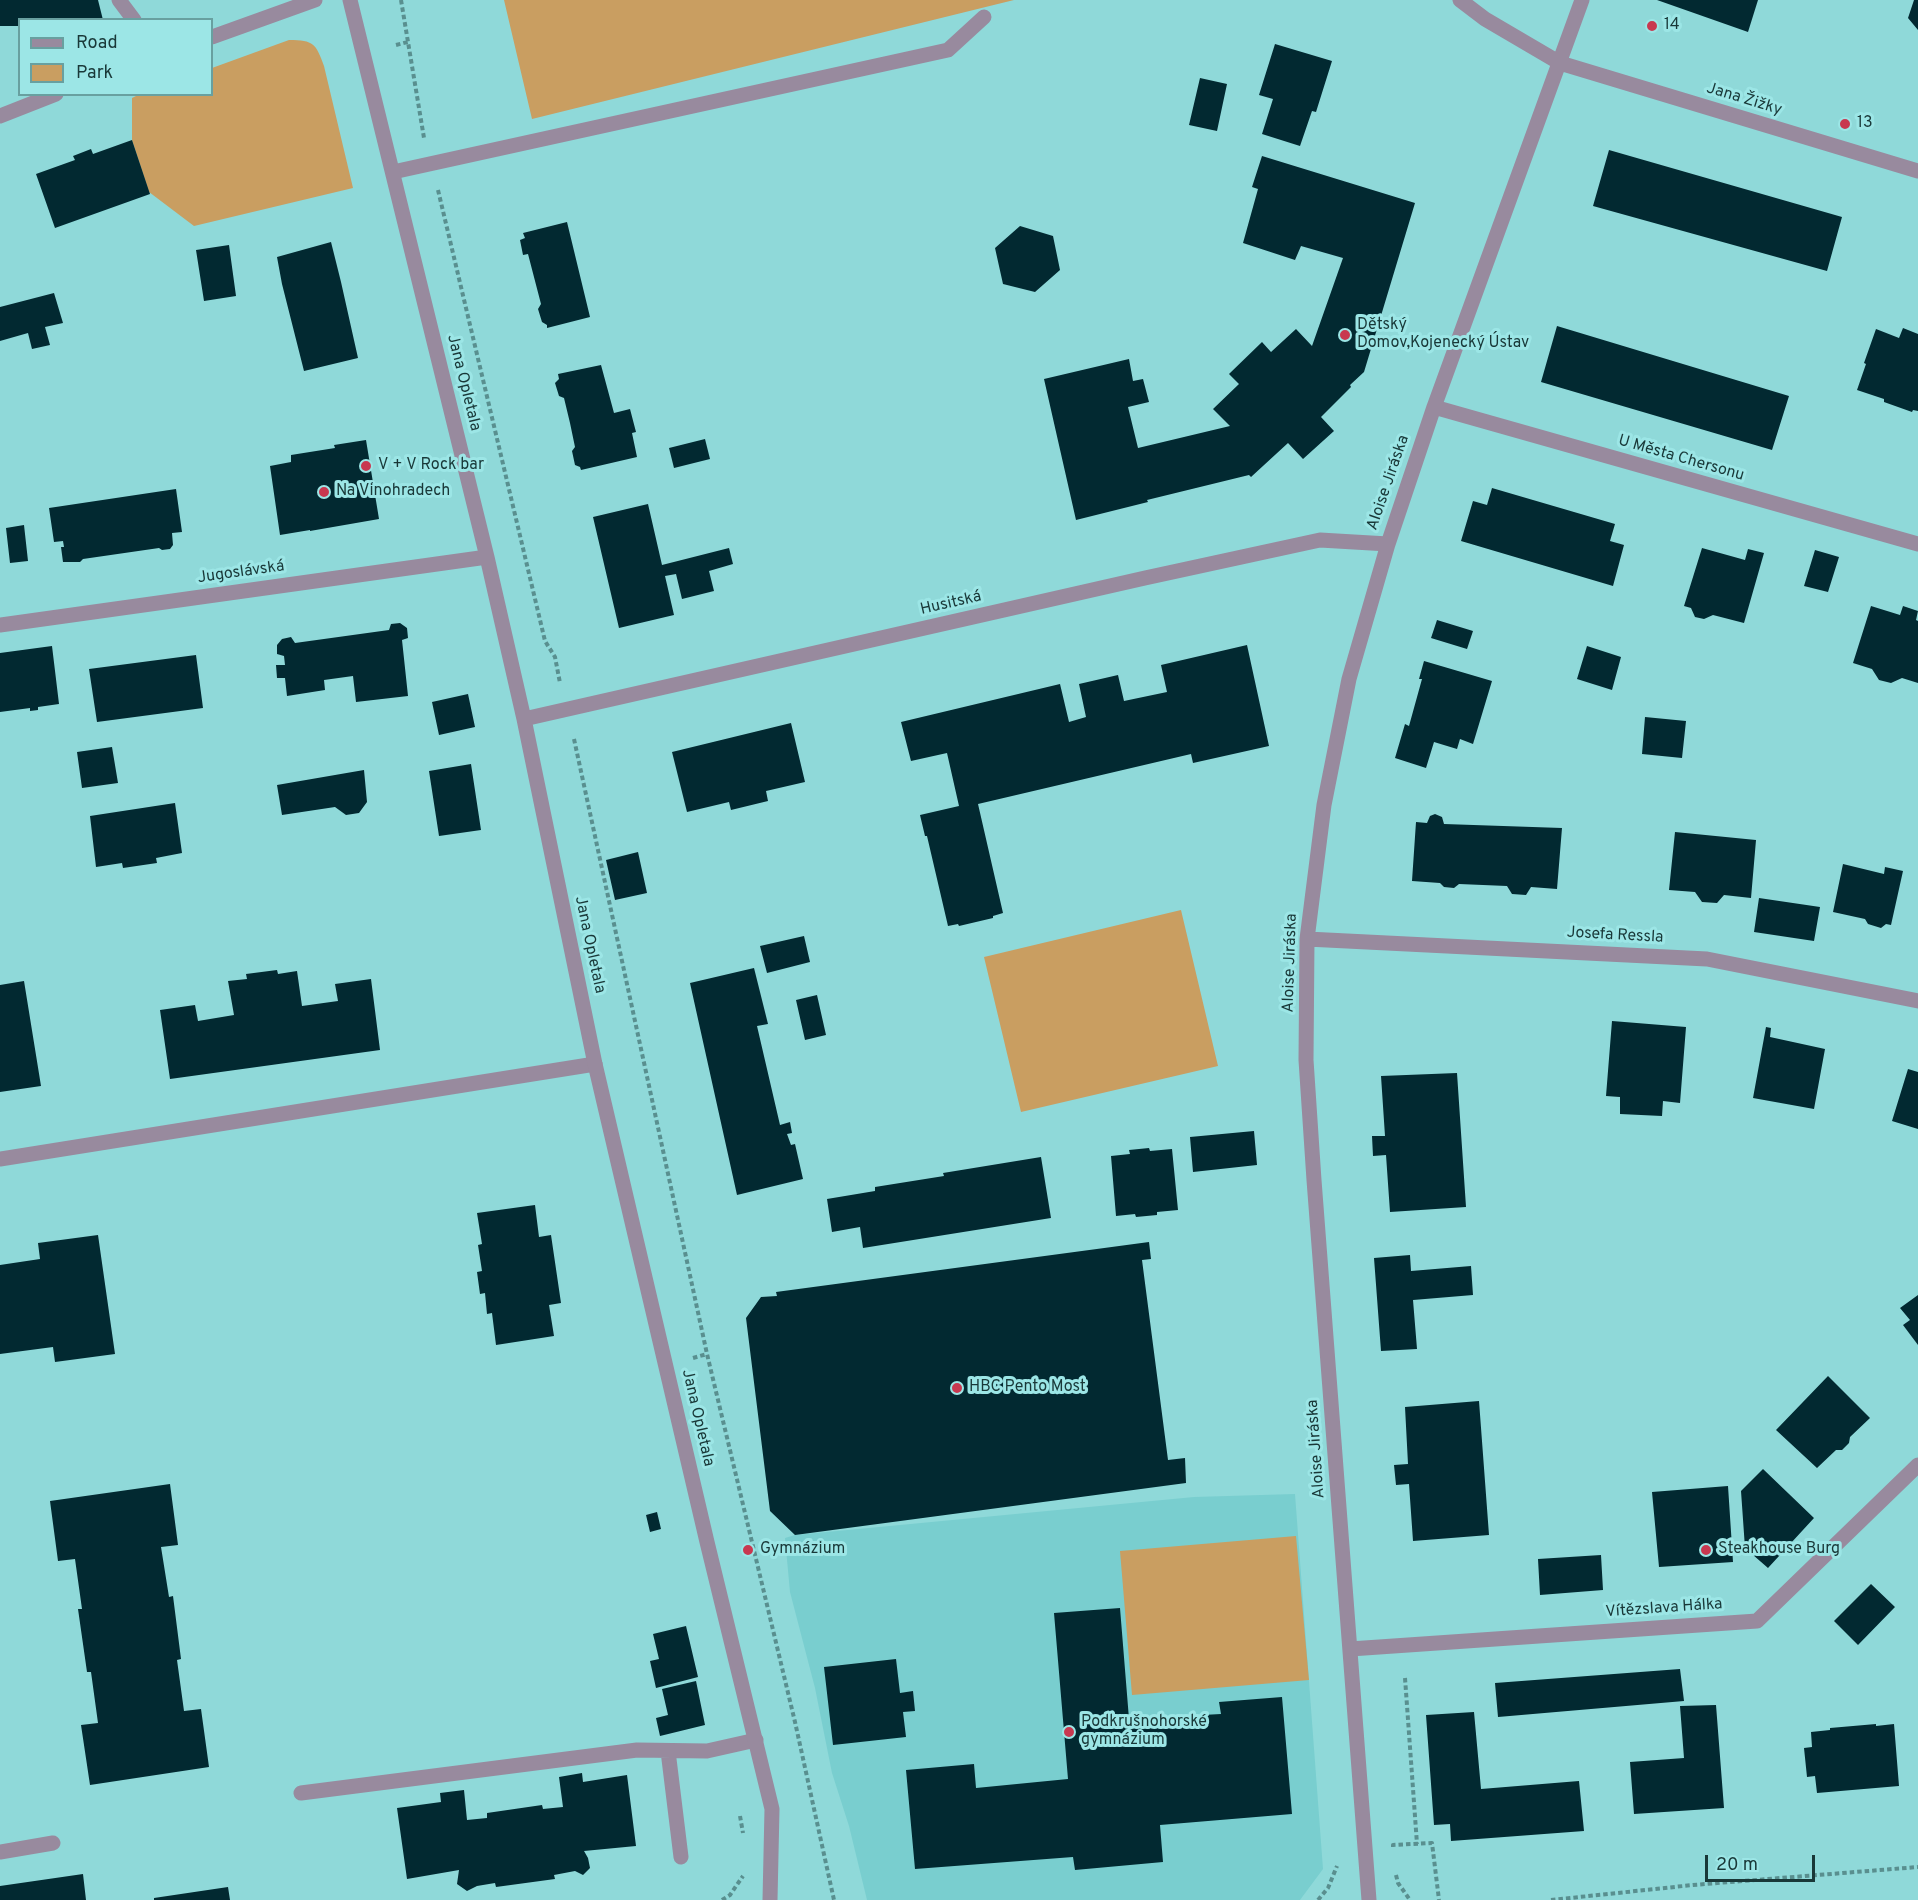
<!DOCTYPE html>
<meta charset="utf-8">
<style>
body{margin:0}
#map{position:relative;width:1918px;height:1900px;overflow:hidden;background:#8fd9d9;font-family:Overpass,sans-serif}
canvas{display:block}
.legend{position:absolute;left:18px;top:18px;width:195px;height:78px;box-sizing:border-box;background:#9ce6e6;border:2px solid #68a0a0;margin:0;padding:8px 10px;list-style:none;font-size:18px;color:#193838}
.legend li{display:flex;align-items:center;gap:12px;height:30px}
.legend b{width:30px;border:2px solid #68a0a0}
.scale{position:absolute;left:1705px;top:1855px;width:110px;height:27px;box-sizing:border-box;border:3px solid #193838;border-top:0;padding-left:8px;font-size:18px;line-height:21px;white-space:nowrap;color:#193838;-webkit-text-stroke:4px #9ce6e6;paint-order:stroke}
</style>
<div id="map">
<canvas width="1918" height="1900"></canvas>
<ul class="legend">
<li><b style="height:8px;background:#988a9e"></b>Road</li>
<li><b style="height:16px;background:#c99e61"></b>Park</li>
</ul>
<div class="scale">20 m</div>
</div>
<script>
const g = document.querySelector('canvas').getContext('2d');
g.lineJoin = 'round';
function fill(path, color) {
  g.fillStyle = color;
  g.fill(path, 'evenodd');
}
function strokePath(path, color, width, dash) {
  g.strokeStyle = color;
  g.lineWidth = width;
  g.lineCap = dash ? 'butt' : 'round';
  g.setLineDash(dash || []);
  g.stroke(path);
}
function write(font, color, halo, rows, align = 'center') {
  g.font = font + ' Overpass,sans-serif';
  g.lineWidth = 6;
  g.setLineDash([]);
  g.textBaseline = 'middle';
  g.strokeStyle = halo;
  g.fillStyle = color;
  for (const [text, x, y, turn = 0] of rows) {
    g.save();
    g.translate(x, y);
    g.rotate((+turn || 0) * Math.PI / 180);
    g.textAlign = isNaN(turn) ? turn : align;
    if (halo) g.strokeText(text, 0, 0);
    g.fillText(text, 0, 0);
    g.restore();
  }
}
const built = new Path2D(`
 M1295 1494 1323 1869 1300 1900H867L849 1826 832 1773 815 1688 790 1592 785 1538 795 1535 1194 1497Z`);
const green = new Path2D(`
 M504 0H1014L532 119Z
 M289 40C314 40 316 44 324 66L353 188 194 226 149 192 132 140V98L140 94H212V68Z
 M1181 910 1218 1066 1021 1112 984 957Z
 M1296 1536 1309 1680 1132 1695 1120 1551Z`);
const building = new Path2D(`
 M0 0H98L103 20H20V26H0Z
 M1657 0H1758L1748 32Z
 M1914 0H1918V30L1908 18Z
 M1275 44 1332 61 1316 112 1312 111 1300 146 1262 134 1273 99 1259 95Z
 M1200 78 1227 84 1217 131 1189 125Z
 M132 140 150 194 55 228 36 174 75 160 73 156 91 149 93 154Z
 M1609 150 1842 217 1827 271 1593 206Z
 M1262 156 1415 203 1364 372 1350 385 1351 387 1321 417 1334 431 1303 459 1288 443 1251 477 1249 475 1147 500 1148 502 1076 520 1044 379 1129 359 1133 381 1143 379 1149 402 1128 407 1138 448 1230 426 1213 409 1239 384 1229 374 1262 342 1271 352 1296 329 1312 346 1343 258 1301 246 1295 260 1243 243 1258 189 1252 187Z
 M567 222 590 317 547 328V325L542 322 538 309 541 304 528 254 523 255 520 240 525 238 523 233Z
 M1020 226 1053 236 1060 270 1035 292 1003 284 995 248Z
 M331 242 341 282 358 358 304 371 282 284 277 257Z
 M229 245 236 296 204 301 196 250Z
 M54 293 63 323 45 327 50 345 32 349 28 333 0 341V307Z
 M1557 326 1789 396 1772 450 1541 382Z
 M1903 328 1918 334V411L1913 410 1912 412 1884 402V399L1857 390 1866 364 1864 363 1876 329 1899 338Z
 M601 365 614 413 630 409 636 432 632 433 637 457 581 470 580 467 575 465 572 451 575 447 570 423 564 398 559 396 555 383 559 379 558 374Z
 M705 439 710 459 674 468 669 448Z
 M366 440 379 519 310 531V530L280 535 270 466 291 462V455L335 448 334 445Z
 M1492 488 1615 524 1610 541 1624 545 1613 586 1461 541 1473 501 1487 505Z
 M176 489 182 532 172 533 173 545 170 549 162 550 159 548 83 559 80 562H63L61 547H64L63 541 54 542 49 508Z
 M648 504 662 565 729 548 733 564 709 571 714 591 682 599 676 574 665 576 674 615 619 628 593 517Z
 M24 525 28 561 10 563 6 528Z
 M1702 548 1745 560 1748 549 1764 553 1744 623 1713 615 1704 619 1695 617 1691 608 1684 606Z
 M1815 550 1839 557 1828 592 1804 586Z
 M1871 606 1900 615 1903 606 1918 611 1916 620 1918 621V683L1902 678 1891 683 1879 680 1872 669 1853 663Z
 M1437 620 1473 631 1467 649 1431 638Z
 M400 623 407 628 408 638 402 640 408 696 356 702 353 676 324 680 325 690 287 696 285 678H277L276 665H285L284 656 277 654V645L282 639 291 637 295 643 389 630 391 624Z
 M1247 645 1269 746 1193 763 1191 754 978 804 1003 913 993 916V918L959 926 958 924 948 926 927 836H925L920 815 959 806 947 753 911 761 901 722 1060 684 1069 722 1086 717 1079 684 1118 675 1124 701 1167 692 1161 665Z
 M52 646 59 704 38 707V710L30 711V708L0 712V653Z
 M1587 646 1621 657 1612 690 1577 679Z
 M196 655 203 708 97 722 89 669Z
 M1424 661 1492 681 1473 744 1460 739 1457 749 1434 742 1426 768 1395 758 1405 724 1409 726 1422 679H1419Z
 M468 694 475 727 439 735 432 702Z
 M1645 717 1686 721 1682 758 1642 754Z
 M791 723 805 782 766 791 768 801 731 810 729 802 687 812 672 752Z
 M112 747 118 783 82 788 77 752Z
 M471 764 481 830 439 836 429 771Z
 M364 770 367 802 359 813 346 815 335 807 282 815 277 785Z
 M175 803 182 853 156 858 157 863 123 868 122 863 96 867 90 816Z
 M1435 814 1442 817 1444 824 1562 828 1557 889 1531 887 1526 895 1512 894 1507 886 1459 884 1454 888 1444 887 1440 883 1412 881 1416 822 1427 823 1430 816Z
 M1675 832 1756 840 1751 898 1724 895 1717 903 1702 902 1695 892 1669 890Z
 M638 852 647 893 615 900 606 860Z
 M1843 864 1884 874 1885 867 1903 871 1891 925 1886 924 1881 928 1868 924 1865 919 1833 912Z
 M1759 898 1820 907 1814 941 1754 932Z
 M804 936 810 962 767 973 760 946Z
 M754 968 768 1024 757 1026 780 1125 790 1122 792 1133 787 1134 791 1145 795 1144 803 1179 737 1195 690 983Z
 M277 970 278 974 297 971 302 1006 338 1001 335 984 371 979 380 1050 170 1079 160 1010 195 1005 198 1021 234 1015 228 981 247 979 246 974Z
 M24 981 41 1086 0 1092V985Z
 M817 995 826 1035 805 1040 796 1000Z
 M1612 1021 1686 1027 1680 1103 1663 1101 1662 1116 1620 1114V1097L1606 1096Z
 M1766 1027 1771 1028 1770 1037 1825 1049 1814 1109 1753 1098Z
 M1908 1069 1918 1072V1129L1892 1121Z
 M1457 1073 1466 1207 1390 1212 1386 1155 1373 1156 1372 1136H1385L1381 1076Z
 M1254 1131 1257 1165 1193 1172 1190 1137Z
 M1149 1148 1150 1151 1172 1149 1178 1210 1157 1212V1215L1136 1217 1135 1214 1116 1216 1111 1156 1130 1154 1129 1150Z
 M1041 1157 1051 1218 863 1248 860 1227 832 1232 827 1199 875 1191V1187L944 1176 943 1173Z
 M535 1205 539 1237 551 1235 561 1303 549 1305 554 1336 496 1345 492 1313 487 1314 485 1293 480 1294 477 1272 482 1271 478 1245 482 1244 477 1213Z
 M98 1235 115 1354 55 1362 53 1347 0 1354V1265L40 1259 38 1243Z
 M1149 1242 1151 1259 1142 1260 1168 1460 1185 1458 1186 1483 795 1535 770 1511 746 1318 761 1297 777 1296 776 1292Z
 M1410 1255 1411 1271 1471 1266 1473 1295 1413 1300 1417 1349 1381 1351 1374 1258Z
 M1918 1295V1345L1903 1325 1910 1320 1900 1308Z
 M1828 1376 1870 1418 1850 1437 1849 1443 1842 1450H1836L1817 1468 1776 1430Z
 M1479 1401 1489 1535 1413 1541 1409 1484 1396 1485 1394 1465 1408 1464 1405 1407Z
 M1763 1469 1814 1518 1768 1568 1745 1548 1741 1491Z
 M170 1484 178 1545 161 1547 169 1597 173 1596 181 1659 177 1660 184 1711 201 1709 209 1767 90 1785 81 1725 98 1723 91 1672H87L78 1609H82L75 1559 58 1561 50 1501Z
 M1728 1486 1733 1562 1659 1567 1652 1492Z
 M657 1512 661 1529 650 1532 646 1515Z
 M1601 1555 1603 1590 1540 1595 1538 1559Z
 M1871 1584 1895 1607 1858 1645 1834 1621Z
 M1120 1608 1129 1719 1221 1714 1219 1702 1282 1697 1292 1814 1160 1825 1163 1862 1075 1870 1073 1857 915 1869 906 1770 974 1764 976 1788 1068 1779 1054 1613Z
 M686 1626 698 1677 656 1688 650 1661 659 1659 653 1634Z
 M896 1659 900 1693 913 1691 915 1711 903 1712 906 1737 833 1745 824 1667Z
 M1680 1669 1684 1701 1498 1717 1495 1683Z
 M696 1681 705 1725 660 1736 656 1718 668 1715 662 1689Z
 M1716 1705 1724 1808 1634 1814 1630 1762 1684 1758 1680 1706Z
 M1474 1712 1481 1789 1579 1781 1584 1831 1451 1841 1450 1824 1434 1825 1426 1715Z
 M1876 1724V1726L1894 1724 1899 1786 1817 1793 1815 1776 1807 1777 1804 1748 1812 1747 1811 1732 1830 1730V1728Z
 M582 1773 583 1782 627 1775 636 1846 584 1851 588 1858 590 1868 583 1875 575 1871 554 1875 555 1879 496 1887 495 1883 477 1886 467 1891 457 1884 459 1870 407 1879 397 1808 441 1802 440 1793 464 1790 467 1820 487 1818V1813L542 1805 543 1809 563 1807 559 1777Z
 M83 1874 86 1900H0V1886Z
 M228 1887 230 1900H154V1898Z`);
const path = new Path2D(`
 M401 0 424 138
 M396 45 408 42
 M438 190 545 641 555 657 560 683
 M574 739 707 1354 795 1722 834 1900
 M693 1358 707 1354
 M1405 1678 1417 1844
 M740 1816 743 1833
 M1393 1847V1845L1432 1843 1439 1900
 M1396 1875 1398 1883 1410 1900
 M722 1900 730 1895 743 1876
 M1318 1900 1328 1888 1337 1866
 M1551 1900 1693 1885 1918 1867`);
const lane = new Path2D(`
 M393 172 948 50 984 17
 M0 1159 595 1064
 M668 1751 681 1857
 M301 1793 637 1750 707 1751 756 1740
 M0 1852 53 1843`);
const street = new Path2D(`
 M119 0 134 20
 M350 0 487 557 524 719 595 1064 707 1542 772 1809 770 1900
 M1460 0 1485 19 1560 63 1918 171
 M212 37 315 0
 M0 116 56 94
 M1434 407 1918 544
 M0 625 487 557
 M524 719 1145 578 1320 540 1388 544
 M1307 939 1707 959 1918 1001
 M1350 1649 1757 1621 1918 1465
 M1369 1900 1314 1180 1306 1060 1307 939 1324 805 1349 679 1388 544 1434 407 1582 0`);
const markers = [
 [1652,26,6,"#c83850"],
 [1845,124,6,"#c83850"],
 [1345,335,6,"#c83850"],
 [366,466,6,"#c83850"],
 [324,492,6,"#c83850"],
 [957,1388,6,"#c83850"],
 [748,1550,6,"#c83850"],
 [1706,1550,6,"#c83850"],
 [1069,1732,6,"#c83850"]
];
const poiNames = [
 ["14",1664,26],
 ["13",1857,124],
 ["Dětský",1357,326],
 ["Domov,Kojenecký Ústav",1357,344],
 ["V + V Rock bar",378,466],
 ["Na Vinohradech",336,492],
 ["HBC Pento Most",969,1388],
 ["Gymnázium",760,1550],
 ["Steakhouse Burg",1718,1550],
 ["Podkrušnohorské",1081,1723],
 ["gymnázium",1081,1741]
];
const streetNames = [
 ["Jana Žižky",1744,100,17],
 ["Jana Opletala",463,383,76],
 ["U Města Chersonu",1681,459,16],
 ["Aloise Jiráska",1389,483,-71],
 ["Jugoslávská",241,573,-8],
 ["Husitská",951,604,-13],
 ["Josefa Ressla",1615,936,3],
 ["Jana Opletala",589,945,78],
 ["Aloise Jiráska",1291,963,-88],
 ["Jana Opletala",697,1418,77],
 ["Aloise Jiráska",1317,1449,-94],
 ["Vítězslava Hálka",1664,1609,-4]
];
fill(built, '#79cecf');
fill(green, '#c99e61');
fill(building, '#022931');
strokePath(path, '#598f8f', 4, [4.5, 3]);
strokePath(lane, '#988a9e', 15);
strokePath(street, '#988a9e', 15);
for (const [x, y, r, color] of markers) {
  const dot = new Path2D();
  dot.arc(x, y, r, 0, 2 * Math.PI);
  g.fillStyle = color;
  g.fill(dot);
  strokePath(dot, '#9ce6e6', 2);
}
write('16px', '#193838', '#9ce6e6', poiNames, 'left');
write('16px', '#193838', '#9ce6e6', streetNames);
</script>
